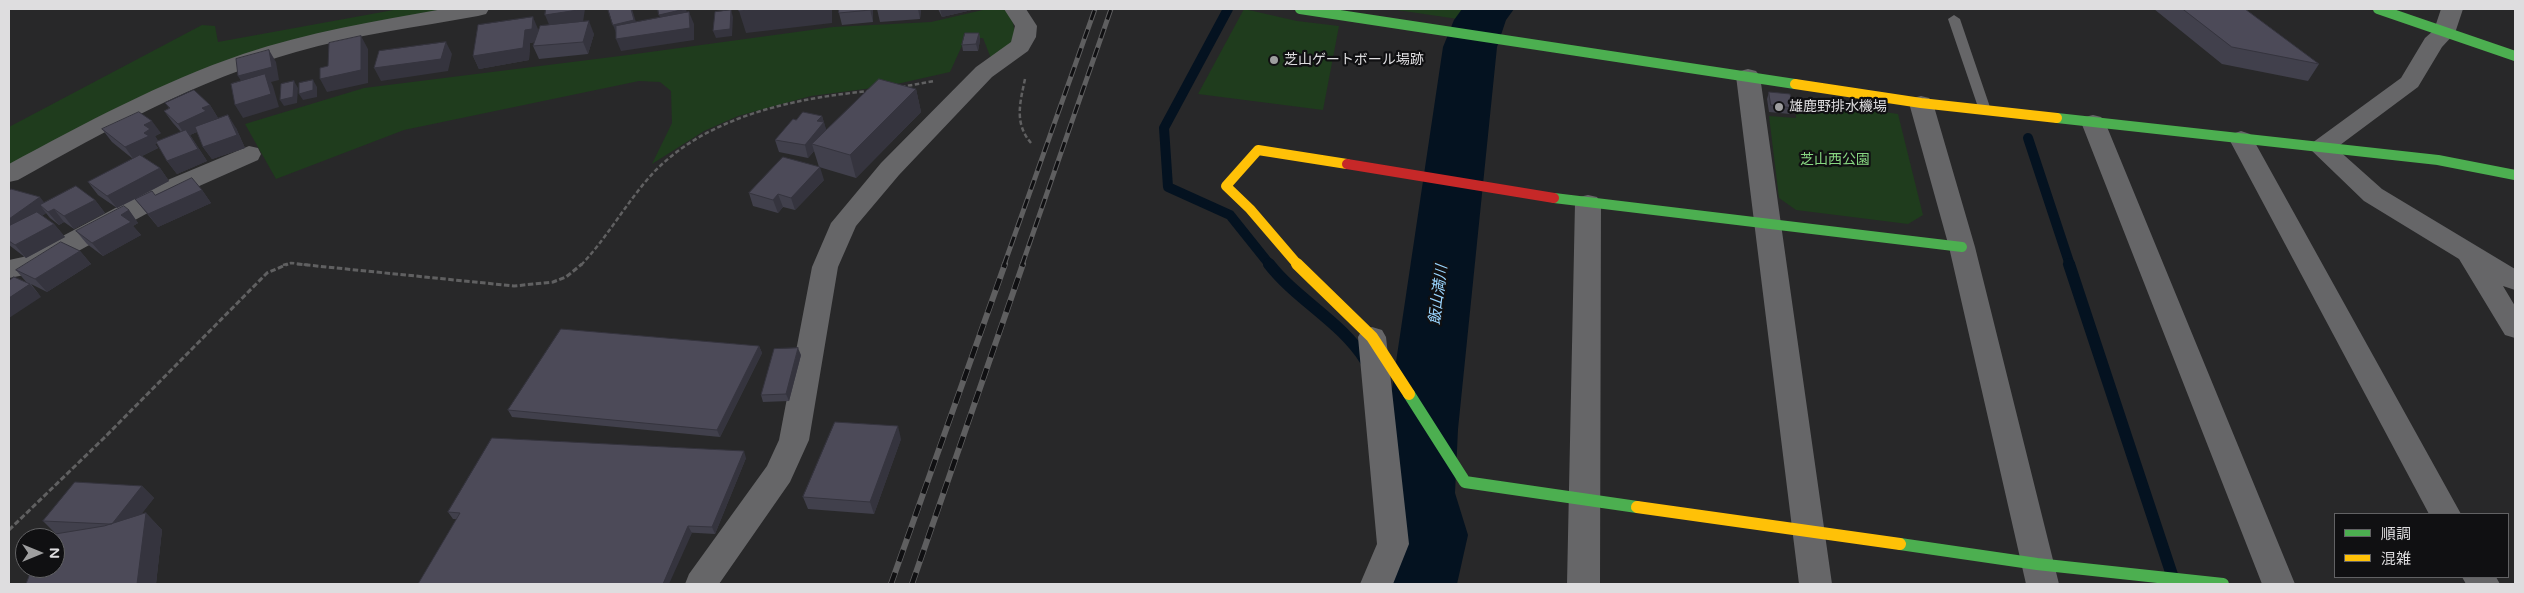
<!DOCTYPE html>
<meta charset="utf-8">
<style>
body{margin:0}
#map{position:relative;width:2524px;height:593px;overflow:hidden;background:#282829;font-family:"Varela Round","Noto Sans JP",sans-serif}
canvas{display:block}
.frame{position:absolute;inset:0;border:10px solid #dedddf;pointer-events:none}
.legend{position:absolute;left:2334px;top:513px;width:175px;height:65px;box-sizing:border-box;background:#101012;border:1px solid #626264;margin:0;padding:6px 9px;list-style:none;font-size:15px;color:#dedddf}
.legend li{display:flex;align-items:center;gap:10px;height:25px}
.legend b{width:25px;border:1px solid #626264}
.north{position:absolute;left:15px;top:528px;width:50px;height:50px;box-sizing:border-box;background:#101012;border:1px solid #626264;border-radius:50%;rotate:90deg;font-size:14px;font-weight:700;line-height:20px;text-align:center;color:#dedddf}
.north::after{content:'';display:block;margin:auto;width:18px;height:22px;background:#9e9e9f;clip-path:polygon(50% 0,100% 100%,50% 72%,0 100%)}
</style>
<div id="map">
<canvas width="2524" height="593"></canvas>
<div class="frame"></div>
<ul class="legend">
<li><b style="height:6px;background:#4caf50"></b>順調</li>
<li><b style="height:6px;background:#ffc107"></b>混雑</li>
</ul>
<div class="north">N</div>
</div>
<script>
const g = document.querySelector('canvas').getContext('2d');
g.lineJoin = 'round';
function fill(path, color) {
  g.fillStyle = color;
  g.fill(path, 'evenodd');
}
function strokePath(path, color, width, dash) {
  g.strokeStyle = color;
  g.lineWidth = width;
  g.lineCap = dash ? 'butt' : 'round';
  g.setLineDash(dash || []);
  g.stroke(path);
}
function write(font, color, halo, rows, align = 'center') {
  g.font = font + ' "Varela Round","Noto Sans JP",sans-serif';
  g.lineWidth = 4.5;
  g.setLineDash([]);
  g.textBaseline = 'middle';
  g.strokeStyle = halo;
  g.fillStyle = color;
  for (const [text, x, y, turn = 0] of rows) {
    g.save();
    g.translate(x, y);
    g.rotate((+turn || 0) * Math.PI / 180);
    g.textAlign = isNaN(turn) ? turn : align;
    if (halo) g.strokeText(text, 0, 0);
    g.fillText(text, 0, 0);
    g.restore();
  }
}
const green = new Path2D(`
 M399 9H455L361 27 94 120 9 167V127L202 25 215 26 218 42Z
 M987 9H1006C1014 20 1015 30 1015 43L992 61 983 38 965 39 950 72 888 86 811 96 738 116 704 131 652 164 672 123 671 91 660 82 639 81 404 130 276 179 245 124 364 88 628 55 833 27 931 22Z
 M1244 9 1297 21 1339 26 1323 110 1198 94Z
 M1390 9H1466L1458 19Z
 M1794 99 1898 114 1923 215 1908 224 1796 210 1779 198 1769 116 1796 118Z`);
const streamFar1 = new Path2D(`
 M1228 9 1164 128 1168 187 1230 215 1270 265
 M2028 138 2070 265`);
const stream = new Path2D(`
 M1269 264C1297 300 1342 322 1366 361
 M2069 264 2175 584
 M1386 392 1421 446`);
const river = new Path2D(`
 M1462 9H1514L1506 20 1497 47 1458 429 1455 493 1468 535 1457 584H1379L1392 535 1381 493 1386 429 1443 47 1454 20Z`);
const pathFar1 = new Path2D(`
 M1025 79C1020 103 1014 123 1031 143
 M901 87 934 81
 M283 265 291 263 309 265
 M581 265C608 237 627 201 654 172 708 116 795 98 870 91`);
const path = new Path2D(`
 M297 264 514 286 553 282 566 277 582 264
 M9 530 104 438 267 273 288 264`);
const lane = new Path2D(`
 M1954 15 1960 19 1991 110 1990 113H1980L1979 110 1948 19Z`);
const street = new Path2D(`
 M443 9H489L486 14 478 16C417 27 355 35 296 52 197 80 107 130 18 180L9 182V164C85 123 161 82 243 54 308 32 376 21 443 9Z
 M1004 9H1026L1037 26 1036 37 1028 51 992 77 899 175 856 226 838 267 809 440 790 482 719 584H685L689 574 767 466 779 440 812 267 831 223 881 163 976 67 1011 42 1015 26Z
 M2441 9H2463L2455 33 2442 47 2418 87 2336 148 2382 189 2515 269V290L2503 286 2515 306V338L2505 335 2459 259 2364 201 2309 148 2312 143 2401 78 2425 38 2434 30Z
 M1748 69 1756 71 1760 76 1832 584H1799L1736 76 1740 71Z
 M1921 96 1929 98 1933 103 1975 247 2059 584H2026L1949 247 1909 103 1913 98Z
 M2093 115 2101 117 2105 122 2295 584H2262L2081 122 2085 117Z
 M2241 131 2250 134 2253 139 2461 514H2429L2229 139 2232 134Z
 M249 146 258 148 261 154 258 160 188 191 40 272 9 278V260L23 257 170 179Z
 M1588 195 1597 197 1601 203 1600 584H1567L1575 203 1579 197Z
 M1372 327 1382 330 1386 337 1409 544 1393 584H1360L1377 544 1358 337 1362 330Z
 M2462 577H2496L2500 584H2466Z`);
const fastFar1 = new Path2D(`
 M1300 9 1795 84
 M2378 9 2515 56
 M2057 118 2438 160 2515 175
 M1554 198 1962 247`);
const fast = new Path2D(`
 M1409 394 1465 482 1637 507
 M1900 544 2037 564 2223 584`);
const slowFar1 = new Path2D(`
 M1795 84 1921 103 2057 118
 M1298 265 1250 209 1226 186 1258 150 1347 164`);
const slow = new Path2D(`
 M1297 264 1372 337 1409 394
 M1637 507 1900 544`);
const jam = new Path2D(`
 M1347 164 1554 198`);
const railFar1 = new Path2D(`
 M1004 265 1095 9
 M1022 265 1111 9`);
const rail = new Path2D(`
 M891 584 1005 264
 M912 584 1023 264`);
const wall = new Path2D(`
 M839 9H873V22L842 25 839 13Z
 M877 9H921L920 19 880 22Z
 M938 9H976L942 17Z
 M2154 9H2245L2319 64 2308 81 2222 64Z
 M583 22 594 34 588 54 539 59 533 46 535 42 530 43 529 60 479 69 473 56 538 29V33Z
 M979 33 980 40 978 51H963L962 45Z
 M916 89 921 112 856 178 819 167 814 151 808 158 779 152 775 140 796 120 822 116 826 130Z
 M1769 92 1793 108 1790 114 1769 112 1767 99Z
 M165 103 210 105 218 118 212 121 236 128 245 148 212 159 203 147 197 132 190 135 207 161 177 174 167 161 157 143 155 144 158 148 142 156 160 168 169 181 139 197 202 190 211 203 158 227 135 199 117 208 98 195 88 182 133 159 112 142 102 129 161 133 155 136 158 141 181 132 173 123 164 111 169 108Z
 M824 180 795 210 783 207 778 213 753 206 749 193Z
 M9 191 44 203 95 200 105 213 74 229 64 222 59 225 50 218 46 213 42 216 54 224 65 237 26 258 9 245Z
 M129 210 138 223 133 226 141 235 103 256 87 244 76 231Z
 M80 251 91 264 47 292 31 284 41 297 27 283 16 270Z
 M759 346 762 353 720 437 512 417 508 410Z
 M801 355 789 401 763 402 761 395Z
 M901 439 874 514 808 509 803 497Z
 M746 458 715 534 453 519 448 512Z
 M142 486 154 498 141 514 146 513 162 530 156 584H26L56 534 43 521Z`);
const shadedWall = new Path2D(`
 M578 9H585L583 22 550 27 545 15Z
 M631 9H632L639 32 618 38 613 25Z
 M686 9 689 21 664 27 659 15Z
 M760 9H832V23L746 33 739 11Z
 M870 9H873V22Z
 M918 9H921L920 19Z
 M940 9H976L942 17Z
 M731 10 733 17 732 36 716 38 713 31Z
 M689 12 694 24V40L621 51 616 39Z
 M533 17 538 29 537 41 530 43 529 60 479 69 473 56 525 30Z
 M589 21 594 34 588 54 583 42Z
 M979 33 980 40 978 51 976 44Z
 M361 36 368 49V83L327 92 320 79Z
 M446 42 452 54 448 71 381 81 374 68Z
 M269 50 276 62 279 80 271 82 273 86 279 107 243 118 235 105 246 89 238 76Z
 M313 80 317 87V97L303 100 299 94Z
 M294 81 298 88 297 103 284 106 280 100Z
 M916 89 921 112 856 178 850 155Z
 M210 105 218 118 212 120 214 124 190 135 207 161 177 174 167 161 186 137 178 124 202 108Z
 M228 115 236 128 245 148 212 159 203 147Z
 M822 116 828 135 812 144 814 151 808 158 805 145 817 121Z
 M152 121 161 133 155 136 159 142 155 144 158 148 134 160 125 147 144 133V125Z
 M820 167 824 180 795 210 791 198Z
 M160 168 169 181 117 208 107 196Z
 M202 190 211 203 158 227 148 214Z
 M778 194 783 207 778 213 773 200Z
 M40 197 50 210 40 205 46 213 9 239V219Z
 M95 200 105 213 74 229 64 216Z
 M54 209 64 222 59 225 48 212Z
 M129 210 138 223 133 226 141 235 103 256 92 243 121 215Z
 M54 224 65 237 26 258 15 245Z
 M80 251 91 264 47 292 35 279Z
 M30 284 41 297 9 318V298Z
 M759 346 762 353 720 437 717 430Z
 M798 348 801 355 789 401 786 394Z
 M898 426 901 439 874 514 870 502Z
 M744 451 746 458 715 534 712 527Z
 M142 486 154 498 124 537 111 524Z
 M146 513 162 530 156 584H137Z
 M688 526 692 533 669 584H663Z`);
const building = new Path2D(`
 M546 9H578V10L545 15Z
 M608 9H631L634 20 613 25Z
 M658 9H685L659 15Z
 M739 9H760L739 11Z
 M839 9H870V10L839 13Z
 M2183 9H2245L2319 64 2232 47Z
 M731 10 730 29 713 31 715 12Z
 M689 12 690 28 616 39V26Z
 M533 17 532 29 525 30 523 48 473 56 478 25Z
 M589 21 583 42 533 46 540 26Z
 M965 33H979L976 44 962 45Z
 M361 36V70L320 79V68L328 66 329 43Z
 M446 42 441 59 374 68 379 51Z
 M269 50 272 67 238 76 236 59Z
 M265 74 271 94 235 105 231 84Z
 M879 79 916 89 850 155 812 144Z
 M313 80V90L299 94V83Z
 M294 81 293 97 280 100 281 84Z
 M194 90 210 105 202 108 206 111 178 124 164 111 170 108 165 103Z
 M1769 92 1790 94 1793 108 1771 105Z
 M139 112 152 121 144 125 150 129 144 133 149 136 125 147 102 129Z
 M803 112 822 116 817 121 824 122 805 145 775 140 793 119 796 120Z
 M228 115 237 135 203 147 195 127Z
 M186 130 198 149 167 161 156 142Z
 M140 155 160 168 107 196 88 182Z
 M783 157 820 167 791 198 778 194 773 200 749 193Z
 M192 178 202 190 148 214 135 199 152 191 155 195Z
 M76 186 95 200 64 216 54 209 48 212 40 205Z
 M11 189 40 197 9 219V191Z
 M124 206 129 210 121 215 131 222 92 243 76 231Z
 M37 212 54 224 15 245 9 241V226Z
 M61 242 80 251 35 279 16 270Z
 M14 277 30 284 9 298V281Z
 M561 329 759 346 717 430 508 410Z
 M798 348 786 394 761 395 774 349Z
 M835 422 898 426 870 502 803 497Z
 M492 438 744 451 712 527 688 526 663 584H418L460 513 448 512Z
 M75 482 142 486 112 524H109L43 521Z
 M146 513 137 584H26L32 568H55V538H42L43 536 104 526Z`);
const markers = [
 [1274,60,5,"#9e9e9f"],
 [1779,107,5,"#9e9e9f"]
];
const poiNames = [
 ["芝山ゲートボール場跡",1284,60],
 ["雄鹿野排水機場",1789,107]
];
const parkNames = [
 ["芝山西公園",1835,160]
];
const waterNames = [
 ["飯山満川",1439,295,-83]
];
fill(green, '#1f3c1d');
strokePath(streamFar1, '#041220', 10);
strokePath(stream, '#041220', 12);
fill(river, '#041220');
strokePath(pathFar1, '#606061', 2.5, [4.5, 2.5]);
strokePath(path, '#606061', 3, [5.5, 2.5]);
fill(lane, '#666668');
fill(street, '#666668');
strokePath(fastFar1, '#4caf50', 10);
strokePath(fast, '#4caf50', 12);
strokePath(slowFar1, '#ffc107', 10);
strokePath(slow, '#ffc107', 12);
strokePath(jam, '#c62828', 10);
strokePath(railFar1, '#5f5f60', 5);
strokePath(rail, '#5f5f60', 6);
strokePath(railFar1, '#101012', 3, [10]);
strokePath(rail, '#101012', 4.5, [12]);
fill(wall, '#41404c');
fill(shadedWall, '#35343e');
fill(building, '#4c4a58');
strokePath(building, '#35343e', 1);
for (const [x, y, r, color] of markers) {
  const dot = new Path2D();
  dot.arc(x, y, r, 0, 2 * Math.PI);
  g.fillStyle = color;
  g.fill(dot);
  strokePath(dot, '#101012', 2);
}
write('14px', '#dedddf', '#101012', poiNames, 'left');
write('14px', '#87d681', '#101012', parkNames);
write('italic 15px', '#9ad5ff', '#101012', waterNames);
</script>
